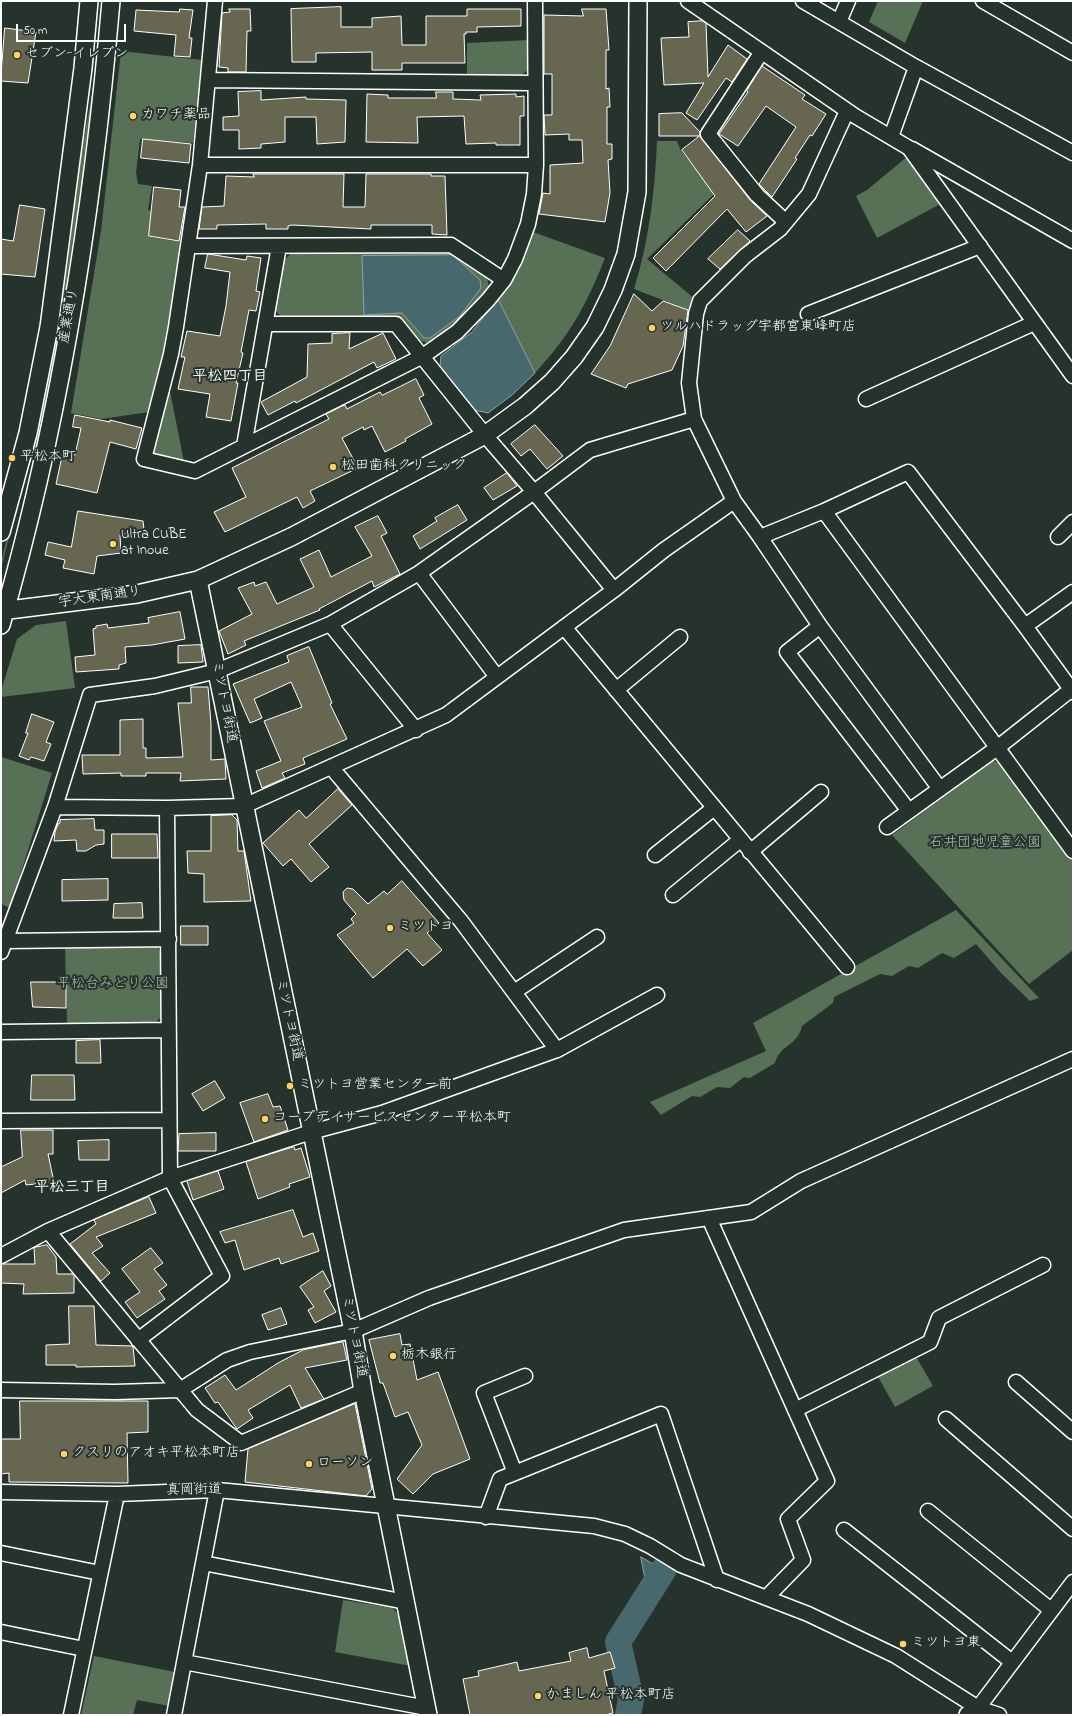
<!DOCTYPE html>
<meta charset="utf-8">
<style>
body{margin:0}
#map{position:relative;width:1074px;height:1716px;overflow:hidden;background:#26332d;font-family:"Indie Flower",sans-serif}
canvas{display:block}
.frame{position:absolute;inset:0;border:2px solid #fff;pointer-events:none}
.scale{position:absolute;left:16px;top:24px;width:110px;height:18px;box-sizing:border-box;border:2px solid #fff;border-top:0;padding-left:5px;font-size:12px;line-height:14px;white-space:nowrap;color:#fff;-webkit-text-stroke:3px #26332d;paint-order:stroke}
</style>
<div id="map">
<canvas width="1074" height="1716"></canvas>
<div class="frame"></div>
<div class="scale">50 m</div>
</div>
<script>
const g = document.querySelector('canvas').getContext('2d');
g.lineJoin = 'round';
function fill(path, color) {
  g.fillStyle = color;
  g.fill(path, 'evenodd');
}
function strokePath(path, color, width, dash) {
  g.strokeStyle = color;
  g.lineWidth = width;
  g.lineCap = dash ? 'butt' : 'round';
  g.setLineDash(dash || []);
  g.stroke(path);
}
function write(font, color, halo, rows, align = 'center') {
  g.font = font + ' "Indie Flower","Klee One",sans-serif';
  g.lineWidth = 4;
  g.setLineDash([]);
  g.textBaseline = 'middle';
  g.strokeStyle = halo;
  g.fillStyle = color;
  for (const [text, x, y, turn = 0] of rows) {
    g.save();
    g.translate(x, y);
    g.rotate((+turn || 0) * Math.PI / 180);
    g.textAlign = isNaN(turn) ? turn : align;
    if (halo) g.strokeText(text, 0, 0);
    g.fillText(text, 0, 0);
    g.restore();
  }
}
const green = new Path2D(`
 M878 1H923L905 43 869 22Z
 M100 20 95 90 87 155 43 427 21 489 2 565 1 562 46 387 67 269 81 155 96 71Z
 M529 40 530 68 522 75 467 76V43Z
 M121 51 202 60 193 143 140 139 136 173 138 184 152 186 148 210 153 211 150 237 181 242 165 358 149 412 101 419 71 413 101 231Z
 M657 141H677L680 149 715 193 647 259 696 300 691 311 634 289C649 241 655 191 657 141Z
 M908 156 942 203 877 238 856 196 867 190Z
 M533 232 605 258C586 306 570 335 535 373L498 299 521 262Z
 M293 252 447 254 453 255 487 277 489 287C471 310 452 328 428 343L420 341 400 318 283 319 275 310 284 260Z
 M169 386 184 462 155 456 153 452Z
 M66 621 75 688 1 697V691L17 639 36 625Z
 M1 757 52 773 10 908 1 904Z
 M993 761 1002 763 1073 859V950L1029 984 892 835Z
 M956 910 1039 998 1030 1001 1001 973 976 944 954 958 942 953 918 968 909 966 892 976 880 974 834 997 833 1003 802 1026C797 1047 781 1043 775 1063L750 1078 744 1077 730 1088 717 1087 700 1097 692 1096 661 1115 650 1102 766 1051 753 1023Z
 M156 944 161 954V1017L154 1024H67L65 946Z
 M915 1355 933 1386 895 1407 877 1375Z
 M343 1600 393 1608 399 1616 411 1666 335 1652Z
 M94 1656 175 1672 170 1706 137 1700 133 1715H81Z`);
const water = new Path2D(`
 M453 255 480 280 481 288 460 316 430 338H424L402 313 364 315 362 256Z
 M498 299 535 373 512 395 488 413 474 410 440 366 441 356 472 332Z
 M641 1557 662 1569 648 1593Z`);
const river = new Path2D(`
 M628 1715 631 1699 618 1642 664 1569`);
const building = new Path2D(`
 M341 7V27H372V18L401 16 402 45H426V16H467V9H521V26L477 27V32H466V34H464L465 63H402V70H372V52L316 53V62H292L291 9Z
 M180 9 193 10 189 38H192L190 57 174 56 176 35 134 31 136 10 179 12Z
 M229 9H250L251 31H247L246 72H228V68L219 67 222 13 230 12Z
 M582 9H606L609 50H606V89L609 88 610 107H607V144H612V159L608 160 610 193 605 222 539 214 543 193 550 194V165L583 163 582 140H569V134L545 135 544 115H552V74H544V15L583 16Z
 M702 21 706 23 708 77 728 45 747 59 732 82 726 78 697 120 686 113 704 83 664 85 661 38 689 37 688 22Z
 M5 28 36 32 28 83 1 81Z
 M762 66 805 95 802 99 826 114 812 136 810 135 795 158 797 159 772 197 759 184 796 127 766 106 738 146 719 134 748 92 747 91Z
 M261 91V100L306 97V99L346 100 345 142 317 144 316 117H285V142L261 144V148L239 149V130H223V117L239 116 238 92Z
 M436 92H453V99L481 100 480 95 516 94V97L524 96V116H520V145H496V143L466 144 464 116 417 117 418 143 366 142 367 94 388 95V98H436Z
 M682 113 700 132V136H659V114Z
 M700 136 750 200 767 216 746 232 727 209 666 271 653 258 715 196 682 150Z
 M143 139 191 144 189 163 141 158Z
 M253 174H344L343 207H365L366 174H431V176H445L447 235 432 234V225H371V229L292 225 288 226V229H266V224L217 225V229H199L202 207 224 206 226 176 254 177Z
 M154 187 181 190 179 207H185L179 241 149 236Z
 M20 205 45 209 35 277 1 274V239L13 241Z
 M738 230 750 241 720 269 708 259Z
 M208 254 246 260 247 256 261 258 256 291 260 292 256 311 249 310 241 352 243 353 236 383H238L231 421 206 417 210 394 178 389 185 357H181L187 331 220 336 226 306 230 272 205 268Z
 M634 294 652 311 663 301 688 310 683 346 672 370 628 384 626 388 591 374 610 346Z
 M350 333 349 349 383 333 396 359 377 368 374 362 296 403 295 401 268 415 261 402 307 377 308 344 332 343V334Z
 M416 379 424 395 419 398 432 424 405 439 406 441 385 452 372 426 364 430 363 427 342 438 358 468 310 491 315 501 303 508 297 497 225 532 214 512 246 497 232 468 329 419 326 414 342 406 345 405 347 409 380 392 382 395Z
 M75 415 110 422V420L142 428 136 449 110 442 97 493 56 484 63 452 75 455 81 428 73 427Z
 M535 425 563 456 547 469 530 449 521 456 511 444Z
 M507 473 517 486 493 500 484 488Z
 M458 505 467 520 420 549 413 536 437 521 435 518Z
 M78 511 143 521 144 530 120 535 121 553 97 556 94 574 63 568 65 560 45 555 48 542 71 547Z
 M378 516 387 533 381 536 400 574 374 587 372 581 319 609 320 610 244 641 246 645 228 654 219 631 252 614 238 588 254 582 255 586 266 582 277 604 314 587 300 559 319 550 331 577 372 556 355 527Z
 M180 612 185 639 152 645 125 647 126 663 119 665V669L76 672 75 657 95 655 93 629 96 628V626L107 624 108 628 149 623 148 618Z
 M201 645 203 662 178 663V646Z
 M309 647 332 703 330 704 347 739 303 758 305 764 282 773 285 778 262 788 256 771 281 761 264 721 302 707 291 682 254 699 262 718 250 723 233 684 289 662 287 656Z
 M191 687H208L211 724V760L225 759 226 779 180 781 181 773H146V776H121V773L83 774 82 755H120V720L143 719V748H146V758L183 757 178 703H191Z
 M32 714 54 722 46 742 51 744 44 761 31 757 29 760 19 756 28 733H26Z
 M338 789 352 805 309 844 329 867 311 882 291 859 283 866 263 843 299 810 306 818Z
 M232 815 237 820 238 851H244L251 901 204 902V874L188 873 187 851H211V816Z
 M94 819 95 830H104V844L96 845 86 851H77L76 840 54 841 55 832 58 824 60 823V820Z
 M112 834H157L158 858H112Z
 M108 879V900L62 901V880Z
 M402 881 439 923 427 933 442 950 423 966 407 949 373 978 337 935 354 923 351 919 356 914 344 900 343 892 347 888 353 889 368 904 384 891 387 894Z
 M142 903 143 918H113L114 904Z
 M181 926H208V945H181Z
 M31 982H66V1008L33 1007Z
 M100 1040 101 1063H76V1041Z
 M32 1075H74L75 1100H31Z
 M215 1081 225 1098 203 1111 192 1094Z
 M268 1094 273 1107 280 1106 288 1130 254 1142 240 1103Z
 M21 1130H53V1154H48L54 1182 26 1185 25 1180 1 1193V1167L22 1157Z
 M216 1133V1151H178L179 1134Z
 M109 1140V1160H79L78 1141Z
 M294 1147 295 1150 301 1148 310 1177 289 1184 290 1187 258 1199 246 1162Z
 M218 1171 224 1189 193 1200 187 1181Z
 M149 1197 156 1213 96 1237 103 1246 92 1253 110 1273 101 1281 70 1244 96 1224 94 1220Z
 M293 1210 303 1237 313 1233 319 1251 281 1264 279 1258 244 1270 235 1240 225 1243 220 1232Z
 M47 1245 56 1257 57 1274H72L74 1275V1293L23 1294 24 1284 1 1283V1264H35L34 1248Z
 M151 1248 163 1263 154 1269 167 1285 159 1291 165 1299 137 1318 125 1302 140 1292 122 1269Z
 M323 1271 331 1286 324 1291 336 1312 315 1323 308 1310 314 1307 300 1287Z
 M69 1306H94L96 1345 133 1346 135 1366 76 1367V1365H46V1345L69 1344Z
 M281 1308 287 1324 268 1330 262 1315Z
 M400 1334 402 1345 410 1344 417 1380 438 1372 470 1459 433 1474 413 1494 397 1479 422 1445 408 1412 395 1417 383 1383H380L369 1340Z
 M343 1342 347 1360 305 1368 324 1399 301 1408 290 1385 248 1410 253 1418 237 1429 218 1402 215 1403 205 1388 225 1375 236 1390 278 1363 303 1350Z
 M20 1401H148V1432L127 1433 128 1483 9 1482V1473L1 1474V1439H20Z
 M355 1404 372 1489 366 1496 245 1482 248 1449Z
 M587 1648 589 1658 610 1652 615 1668 604 1671 613 1713 605 1715H470L463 1679 479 1676 478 1671 517 1662 519 1671 571 1661 569 1653Z`);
const minor = new Path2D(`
 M215 1 200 165 176 327 171 354 144 459 195 471 423 356 457 332 488 300 504 280 515 259 528 224 534 194 536 165 535 1
 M688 1 855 116 909 148 1073 376
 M803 1 916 67 1073 153
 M983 1 1073 53
 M839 22 848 1
 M761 53 708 134 757 195 786 222
 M208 80 535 83
 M847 111 809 194 780 229 745 256 700 301 696 314 689 383 694 419 734 501 760 537 820 626 940 789
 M891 137 916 67
 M912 149 1073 241
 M200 165H536
 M188 246 451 245 504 280
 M808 314 980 246
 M866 399 1034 323
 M244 446 279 246
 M760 537 824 511
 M1058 537 1073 522
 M419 573 497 677
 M614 590 534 492 590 450 694 419
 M330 624 416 730
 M820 626 787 652 909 811
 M1025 626 1073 592
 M564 627 847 967
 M616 690 680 637
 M1073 692 1025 626 908 472 824 511 1073 851
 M55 807 167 808 244 806 446 715 614 590 664 550 734 501
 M167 808 170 1178 311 1132 382 1113 557 1050 461 921 331 767
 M887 827 997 748 1073 688
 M750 852 821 792
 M655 855 714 808
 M673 895 740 840
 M5 941 169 939
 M1 952 55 807 90 695 155 686 217 671 330 624 419 573 534 492 485 435 396 324H266
 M514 992 597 937
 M1 1032 168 1030
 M557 1050 657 995
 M1 1121 169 1120
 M709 1218 827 1481 788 1519 803 1560 766 1598
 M48 1231 197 1410 241 1443 363 1391
 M1 1256 48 1231 170 1178 222 1276 138 1340
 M1016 1382 1073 1432
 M1 1390 115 1392 180 1390 227 1360 250 1352 353 1331 429 1298 624 1230 751 1212 801 1181 1073 1059
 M795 1410 930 1342 939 1318 1043 1265
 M946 1419 1073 1529
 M515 1473 484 1393 525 1376
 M1 1492 117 1494 217 1490 594 1526 625 1534 650 1546 681 1565 808 1614 896 1656 978 1708 999 1715
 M928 1511 1051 1610
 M486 1517 500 1479 661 1414 717 1580
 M844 1530 1012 1662
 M1 1553 100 1573
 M203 1563 406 1602
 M1 1632 84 1649
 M184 1662 427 1708
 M978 1708 1073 1582
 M71 1715 117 1494
 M174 1715 217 1490`);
const tertiary = new Path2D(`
 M1 532 28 433 49 327 83 68 89 1
 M198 580 353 1331 363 1391 428 1715
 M1 611 137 594 198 580 291 537 485 435 525 406 552 382 574 357 595 327 613 290 626 254 637 192 638 1
 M1 625C60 422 93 211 111 1
 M968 1715 978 1708`);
const markers = [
 [17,55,4,"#ffd166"],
 [133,116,4,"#ffd166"],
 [652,328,4,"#ffd166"],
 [12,458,4,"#ffd166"],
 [333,467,4,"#ffd166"],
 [113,544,4,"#ffd166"],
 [390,928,4,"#ffd166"],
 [290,1086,4,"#ffd166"],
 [265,1119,4,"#ffd166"],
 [393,1356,4,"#ffd166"],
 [64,1454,4,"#ffd166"],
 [309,1464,4,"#ffd166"],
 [903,1644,4,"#ffd166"],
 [538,1696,4,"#ffd166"]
];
const poiNames = [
 ["セブン-イレブン",25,55],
 ["カワチ薬品",141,116],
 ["ツルハドラッグ宇都宮東峰町店",660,328],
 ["平松本町",20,458],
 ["松田歯科クリニック",341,467],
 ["Ultra CUBE",121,536],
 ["at Inoue",121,552],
 ["ミツトヨ",398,928],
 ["ミツトヨ営業センター前",298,1086],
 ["コープデイサービスセンター平松本町",273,1119],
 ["栃木銀行",401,1356],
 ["クスリのアオキ平松本町店",72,1454],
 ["ローソン",317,1464],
 ["ミツトヨ東",911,1644],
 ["かましん 平松本町店",546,1696]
];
const streetNames = [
 ["産業通り",70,316,-80],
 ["宇大東南通り",100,598,-8],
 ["ミツトヨ街道",223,702,79],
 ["ミツトヨ街道",288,1020,78],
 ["ミツトヨ街道",353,1337,79],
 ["真岡街道",194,1491,-1]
];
const parkNames = [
 ["石井団地児童公園",985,844],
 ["平松台みどり公園",113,985]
];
const neighbourhoodNames = [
 ["平松四丁目",230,378],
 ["平松三丁目",72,1189]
];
fill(green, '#587055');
fill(water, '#47696e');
strokePath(water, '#91a5a8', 1);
strokePath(river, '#47696e', 26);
fill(building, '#676651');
strokePath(building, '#fff', 1);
strokePath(minor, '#fff', 17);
strokePath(tertiary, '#fff', 20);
strokePath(minor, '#26332d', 14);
strokePath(tertiary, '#26332d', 17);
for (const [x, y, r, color] of markers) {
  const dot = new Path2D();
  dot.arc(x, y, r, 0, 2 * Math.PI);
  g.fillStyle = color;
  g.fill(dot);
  strokePath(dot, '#26332d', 1.5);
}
write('14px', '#fff', '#26332d', poiNames, 'left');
write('14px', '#fff', '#26332d', streetNames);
write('14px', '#b4bfb2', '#26332d', parkNames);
write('bold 15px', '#fff', '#26332d', neighbourhoodNames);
</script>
